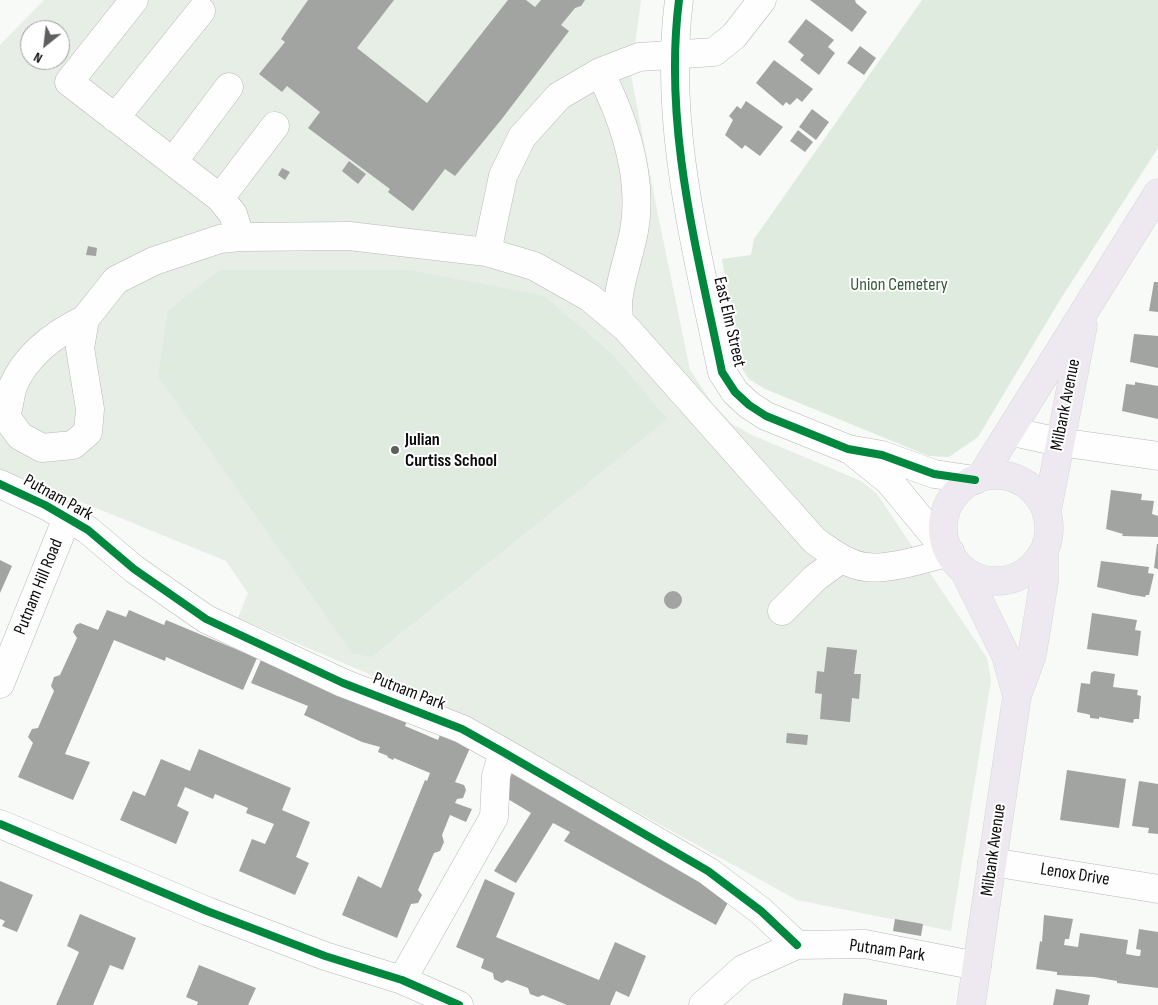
<!DOCTYPE html>
<style>
body{margin:0}
#map{position:relative;width:1158px;height:1005px;overflow:hidden;background:#f7faf7;font-family:"Sofia Sans Condensed",sans-serif}
canvas{display:block}
.north{position:absolute;left:20px;top:20px;width:50px;height:50px;box-sizing:border-box;background:#fff;border:1px solid #9d9e9d;border-radius:50%;rotate:209deg;font-size:14px;font-weight:700;line-height:20px;text-align:center;color:#0b0c0b}
.north::after{content:'';display:block;margin:auto;width:18px;height:22px;background:#5e5f5e;clip-path:polygon(50% 0,100% 100%,50% 72%,0 100%)}
</style>
<div id="map">
<canvas width="1158" height="1005"></canvas>
<div class="north">N</div>
</div>
<script>
const g = document.querySelector('canvas').getContext('2d');
g.lineJoin = 'round';
function fill(path, color) {
  g.fillStyle = color;
  g.fill(path, 'evenodd');
}
function strokePath(path, color, width, dash) {
  g.strokeStyle = color;
  g.lineWidth = width;
  g.lineCap = dash ? 'butt' : 'round';
  g.setLineDash(dash || []);
  g.stroke(path);
}
function write(font, color, halo, rows, align = 'center') {
  g.font = font + ' "Sofia Sans Condensed",sans-serif';
  g.lineWidth = 4;
  g.setLineDash([]);
  g.textBaseline = 'middle';
  g.strokeStyle = halo;
  g.fillStyle = color;
  for (const [text, x, y, turn = 0] of rows) {
    g.save();
    g.translate(x, y);
    g.rotate((+turn || 0) * Math.PI / 180);
    g.textAlign = isNaN(turn) ? turn : align;
    if (halo) g.strokeText(text, 0, 0);
    g.fillText(text, 0, 0);
    g.restore();
  }
}
const built = new Path2D(`
 M44 0H641L631 75 658 215 690 370 712 403 732 424 752 435 861 481 877 494 987 658 991 680 951 931 797 900 446 707 238 618 248 593 226 561 0 469V45ZM30 30H60V60H30Z`);
const green = new Path2D(`
 M922 0H1158V148L1060 300 978 437 949 457 929 456 765 389 749 379 741 367 722 259 751 255 754 239Z
 M220 270H410L544 296 613 355 667 419 371 657 352 653 158 376 168 311Z`);
const building = new Path2D(`
 M308 0H394L357 48 427 103 508 0H526L535 7 541 0H585L581 6 575 8 561 25 569 31 501 120 455 176 445 169 413 211 388 192 390 189 308 128 320 112 287 86 282 92 259 74 285 42 281 39Z
 M810 0H855L856 3 867 12 852 32Z
 M806 19 834 40 828 47 835 53 819 75 800 60 804 55 788 42Z
 M860 46 876 58 864 75 847 63Z
 M774 60 813 89 802 102 797 98 790 105 786 102 783 106 756 83Z
 M746 101 783 127 760 156 745 145 742 149 725 135 733 120 729 116 737 106 741 109Z
 M812 109 829 122 816 140 799 127Z
 M798 130 813 142 805 152 790 141Z
 M349 161 366 174 358 184 342 171Z
 M282 168 290 172 285 180 278 175Z
 M88 246 97 248 96 256 86 255Z
 M1154 282H1158V312L1149 311Z
 M1134 334 1158 336V368L1130 362Z
 M1135 382 1158 386V419L1122 411 1126 384 1135 385Z
 M1111 490 1142 494 1141 500 1154 501 1152 514 1158 516V537L1122 536 1123 534 1106 529Z
 M1157 544H1158V569L1154 568Z
 M0 560 12 566 0 593Z
 M1101 561 1149 567 1148 573 1154 574 1149 595H1146L1145 597 1132 595 1097 587Z
 M664 600a9 9 0 1 1 18 0a9 9 0 1 1-18 0Z
 M107 610 126 617 129 610 164 625 166 620 257 658 243 690 166 657 165 661 114 640 65 754 90 762 73 800 18 777 33 743 28 737 32 729 38 728 54 691 51 686 54 677 60 675 77 638 73 632 76 625 80 623 98 630Z
 M1092 613 1137 620 1135 630 1141 631 1138 656 1087 649Z
 M827 647 857 650 854 674H861L859 699 852 698 850 722 820 719 822 694 815 693 817 671 824 672Z
 M261 660 407 721 405 726 438 740 440 735 470 748 455 782 464 785 466 790 463 798 457 799 455 803 472 809 466 822 450 815 442 835 444 842 440 851 434 853 418 890 422 895 418 903 411 904 397 938 342 915 358 876 381 888 425 780 427 781 430 773 394 758 393 760 387 757 388 756 378 752 380 747 362 742 304 715 308 706 251 683Z
 M1094 671 1115 674 1113 687 1138 690 1137 695 1141 696 1139 719H1134L1133 723 1099 717V719L1090 718V715L1087 714 1077 712 1081 683 1090 684 1091 673Z
 M787 733 808 735 807 745 786 743Z
 M199 749 291 788 282 810 310 822 296 857 309 863 295 895 239 871 252 839 265 844 274 824 246 813 248 808 215 794 213 799 185 787 177 806 189 812 176 844 120 820 133 791 145 796 161 759 190 771Z
 M1067 770 1126 779 1119 828 1060 820Z
 M511 772 732 895 716 925 564 841 570 832 553 823 516 883 494 871 531 813 498 793Z
 M1139 781 1158 784V834L1148 833 1149 828 1132 826Z
 M485 879 515 893 496 937 599 980 615 942 646 956 629 997 616 991 610 1005H567L543 995 538 997 530 994 528 988 507 980 502 983 494 979 493 973 481 968 484 959 456 947Z
 M0 881 33 895 17 932 2 926 5 921 0 919Z
 M80 914 136 938 123 970 110 965 93 1005H56L79 952 67 946Z
 M1044 915 1073 919 1069 939H1065L1064 945 1078 947 1080 933 1128 940 1126 954 1137 956H1140L1141 950 1136 949 1139 929 1158 932V988L1117 983V981L1094 977 1057 975V972L1036 969 1040 941 1042 942Z
 M895 919 923 924 921 936 893 931Z
 M199 965 256 988 248 1005H197L198 1002 186 997Z
 M1056 989 1090 995 1088 1005H1053Z
 M844 993 887 1000V1005H842Z`);
const minor = new Path2D(`
 M134 0 69 82 220 198 233 214 240 237
 M679 0C663 126 697 250 722 372L735 392 749 405 766 416 848 449 882 455 934 474 975 480
 M600 72C624 120 644 177 634 231 630 253 622 274 619 295 617 304 619 313 619 322
 M115 118 201 11
 M173 162 229 87
 M220 198 275 126
 M487 252 503 176 522 137 559 96 600 72 639 57 714 52 734 36 762 0
 M85 319C56 333 26 355 13 386 10 396 9 407 6 417L20 436 42 448 73 445 88 432 90 409 80 348 85 319 116 280 154 261 220 239 240 237 349 236 487 252 534 266 589 297 626 328 815 541C830 551 847 565 866 567 890 570 926 558 950 552
 M1009 434 1018 433 1059 442 1158 456
 M853 452 889 481 937 539 946 546
 M0 484 45 505 88 530 134 569 206 619 343 683 462 729 503 752 708 871 761 911 797 945
 M782 611 815 578 841 559
 M0 684 67 518
 M0 824 207 911 325 956 402 980 459 1005
 M992 862 1158 889
 M402 980 494 817 496 776 503 752
 M703 1005 743 969 797 945 865 944 977 966`);
const major = new Path2D(`
 M943 528a53 53 0 1 1 106 0a53 53 0 1 1-106 0Z
 M981 477 1158 193
 M1047 511 1083 326
 M964 570 1006 656 1017 696
 M971 1005 1017 696 1032 655 1044 582V551`);
const cycleway = new Path2D(`
 M679 0C663 126 697 250 722 372L735 392 749 405 766 416 848 449 882 455 934 474 975 480
 M0 484 45 505 88 530 134 569 206 619 343 683 462 729 503 752 708 871 761 911 797 945
 M0 824 207 911 325 956 402 980 459 1005`);
const markers = [
 [395,450,5,"#5e5f5e"]
];
const parkNames = [
 ["Union Cemetery",899,285]
];
const streetNames = [
 ["East Elm Street",729,322,77],
 ["Milbank Avenue",1066,405,-79],
 ["Putnam Park",58,498,29],
 ["Putnam Hill Road",39,587,-68],
 ["Putnam Park",409,692,21],
 ["Milbank Avenue",994,850,-82],
 ["Lenox Drive",1075,875,9],
 ["Putnam Park",887,951,8]
];
const poiNames = [
 ["Julian",405,440],
 ["Curtiss School",405,461]
];
fill(built, '#e6eee6');
fill(green, '#deebde');
fill(building, '#a2a4a2');
strokePath(minor, '#b7b9b7', 29);
strokePath(major, '#d5d6d5', 29);
strokePath(minor, '#fefefe', 28);
strokePath(major, '#eee9f1', 28);
strokePath(cycleway, '#00873e', 8);
for (const [x, y, r, color] of markers) {
  const dot = new Path2D();
  dot.arc(x, y, r, 0, 2 * Math.PI);
  g.fillStyle = color;
  g.fill(dot);
  strokePath(dot, '#fff', 2);
}
write('18px', '#365a36', '#fff', parkNames);
write('18px', '#0b0c0b', '#fff', streetNames);
write('bold 18px', '#0b0c0b', '#fff', poiNames, 'left');
</script>
